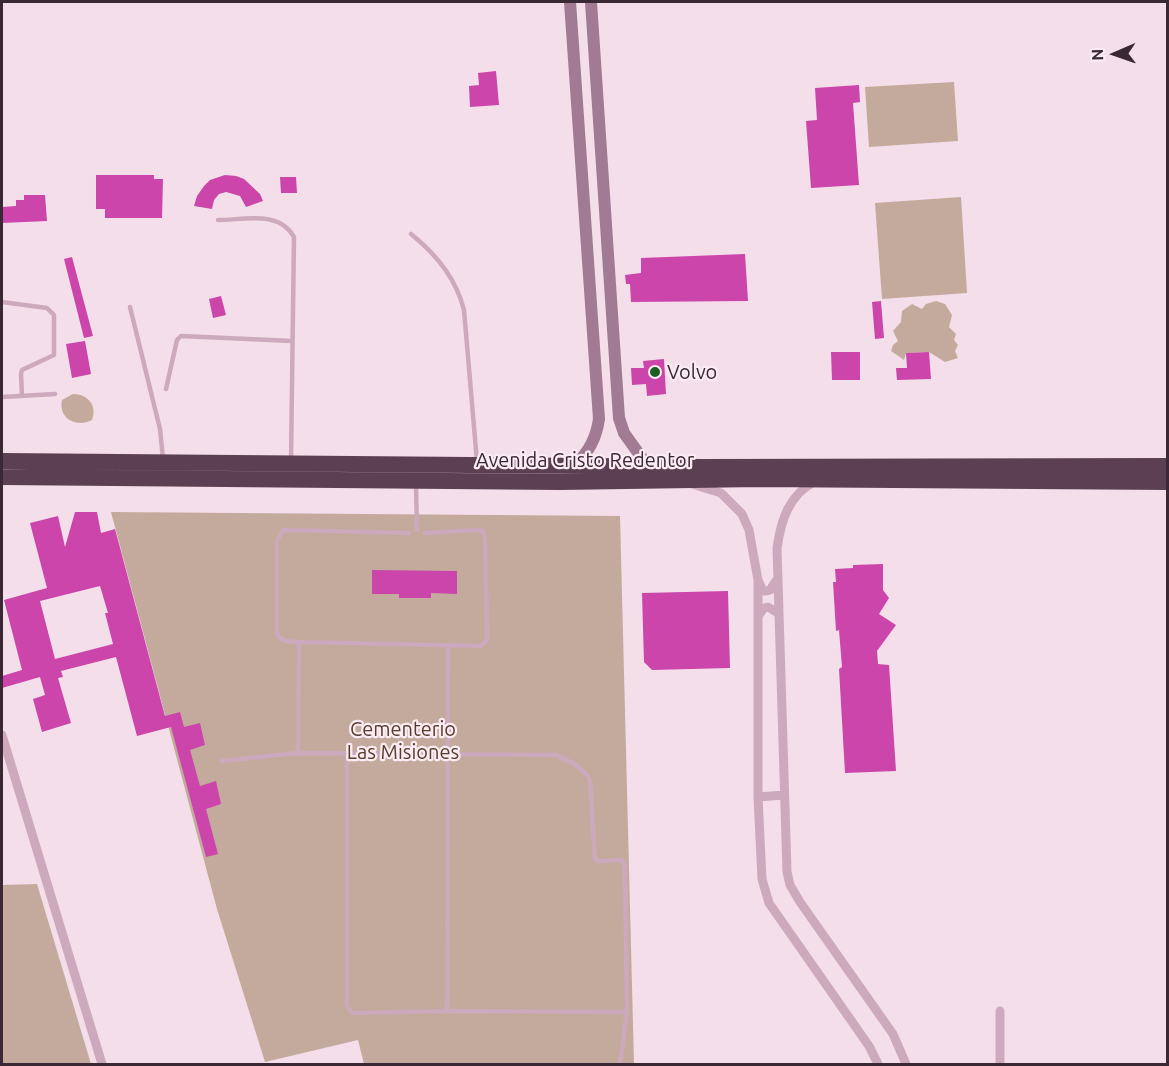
<!DOCTYPE html>
<style>
body{margin:0}
#map{position:relative;width:1169px;height:1066px;overflow:hidden;background:#f4dee9;font-family:Ubuntu,sans-serif}
canvas{display:block}
.frame{position:absolute;inset:0;border:3px solid #3a2935;pointer-events:none}
.north{position:absolute;left:1085px;top:24px;width:60px;height:60px;-webkit-text-stroke:4px #fbebf2;paint-order:stroke;rotate:268deg;font-size:16px;font-weight:700;line-height:24px;text-align:center;color:#3a2935}
.north::after{content:'';display:block;margin:auto;width:21px;height:27px;background:#3a2935;clip-path:polygon(50% 0,100% 100%,50% 72%,0 100%)}
</style>
<div id="map">
<canvas width="1169" height="1066"></canvas>
<div class="frame"></div>
<div class="north">N</div>
</div>
<script>
const g = document.querySelector('canvas').getContext('2d');
g.lineJoin = 'round';
function fill(path, color) {
  g.fillStyle = color;
  g.fill(path, 'evenodd');
}
function strokePath(path, color, width, dash) {
  g.strokeStyle = color;
  g.lineWidth = width;
  g.lineCap = dash ? 'butt' : 'round';
  g.setLineDash(dash || []);
  g.stroke(path);
}
function write(font, color, halo, rows, align = 'center') {
  g.font = font + ' Ubuntu,sans-serif';
  g.lineWidth = 4.5;
  g.setLineDash([]);
  g.textBaseline = 'middle';
  g.strokeStyle = halo;
  g.fillStyle = color;
  for (const [text, x, y, turn = 0] of rows) {
    g.save();
    g.translate(x, y);
    g.rotate((+turn || 0) * Math.PI / 180);
    g.textAlign = isNaN(turn) ? turn : align;
    if (halo) g.strokeText(text, 0, 0);
    g.fillText(text, 0, 0);
    g.restore();
  }
}
const green = new Path2D(`
 M954 82 958 141 869 147 865 87Z
 M961 197 967 293 882 299 875 203Z
 M936 301 945 304 952 315 949 327 956 334 954 340 958 345 955 351 958 358 945 362 929 352 906 353 904 360 891 351 893 345 898 341 893 331 901 322 902 311 912 304 922 309 926 304Z
 M73 394C87 394 98 405 92 420 77 428 58 419 62 400Z
 M111 512 620 516 634 1064H364L358 1040 265 1062 217 909Z
 M37 884 91 1064H2V885Z`);
const building = new Path2D(`
 M496 71 499 105 470 107 469 86 479 85 478 73Z
 M859 85 860 102 853 103 859 185 811 188 806 121 817 120 815 88Z
 M96 175H154V179H163L162 218H105V209H96Z
 M225 175 236 176 244 179 260 194 263 201 246 207 240 196 226 192 219 194 214 200 212 209 194 206 197 196 204 186 210 180Z
 M280 177H296L297 193H281Z
 M24 195H45L47 221 2 223V207L16 206V200H24Z
 M745 254 748 301 631 302 630 284H626L625 275 641 273V258Z
 M72 257 93 336 84 338 64 259Z
 M221 296 226 315 213 318 209 299Z
 M881 301 884 338 875 339 872 302Z
 M85 341 91 374 72 378 66 344Z
 M831 352H860V380H832Z
 M929 352 931 379 897 380 896 368H907L906 353Z
 M664 359 666 394 647 396 646 384 632 385 631 368H644L643 361Z
 M75 512H97L101 533 115 529 165 716 180 712 184 727 200 723 205 745 190 750 200 786 216 781 221 804 206 809 218 854 206 857 171 727 137 736 116 657 61 671 63 677 58 678 71 723 42 732 33 699 45 695 40 677 2 688V676L22 670 4 600 47 588 30 523 58 516 65 547ZM100 586 108 613H105L113 644 55 659 40 601Z
 M883 564V590L889 598 879 614 896 625 877 651 878 664 889 665 896 771 845 773 839 669 842 667 839 630 836 631 833 582H836L835 569 853 568V565Z
 M372 570 457 571V594L431 593V598H399V594H372Z
 M728 591 730 668 652 670 644 662 642 593Z`);
const lane = new Path2D(`
 M218 220C244 220 279 210 294 237L291 460
 M411 234C436 254 456 278 464 310L477 462
 M2 302 47 308 54 315V355L22 370 21 374 22 396
 M130 307 160 429 163 459
 M166 389 177 340 181 336 292 341
 M2 397 55 394
 M416 485 417 530
 M409 533 283 530 277 541V634C282 643 291 641 299 642L481 646 486 641 487 636 485 537 483 531 478 530 425 533
 M298 753 299 642
 M347 754V1006L352 1013 447 1011 627 1012
 M222 761 298 753 556 755 576 765 587 775 590 781 595 859 597 861 622 860 625 865 627 1012 620 1064
 M447 1011 448 646`);
const street = new Path2D(`
 M816 481C789 494 781 520 777 548L787 872 790 885 800 902 893 1034 906 1064
 M692 484 721 493 742 514 749 530 758 580V797L762 879 769 903 869 1046 878 1064
 M759 582 763 591H766L770 590 778 578
 M759 615 764 608 768 607 778 613
 M2 735 102 1064
 M758 797 784 795
 M1000 1011V1064`);
const secondary = new Path2D(`
 M570 2 599 419C596 439 589 451 575 466
 M591 2 619 418 624 433 647 465`);
const highway = new Path2D(`
 M2 461 704 467 1168 466
 M2 477 560 482 758 479 1168 482`);
const markers = [
 [655,372,6,"#1c5e20"]
];
const poiNames = [
 ["Volvo",667,372]
];
const streetNames = [
 ["Avenida Cristo Redentor",585,460]
];
const parkNames = [
 ["Cementerio",403,729],
 ["Las Misiones",403,752]
];
fill(green, '#c4aa9d');
fill(building, '#cb45ab');
strokePath(lane, '#cda9bd', 4.5);
strokePath(street, '#cda9bd', 9);
strokePath(secondary, '#a17a93', 12);
strokePath(highway, '#5b4053', 16);
for (const [x, y, r, color] of markers) {
  const dot = new Path2D();
  dot.arc(x, y, r, 0, 2 * Math.PI);
  g.fillStyle = color;
  g.fill(dot);
  strokePath(dot, '#fbebf2', 2);
}
write('20px', '#3a2935', '#fbebf2', poiNames, 'left');
write('20px', '#3a2935', '#fbebf2', streetNames);
write('20px', '#593c2c', '#fbebf2', parkNames);
</script>
